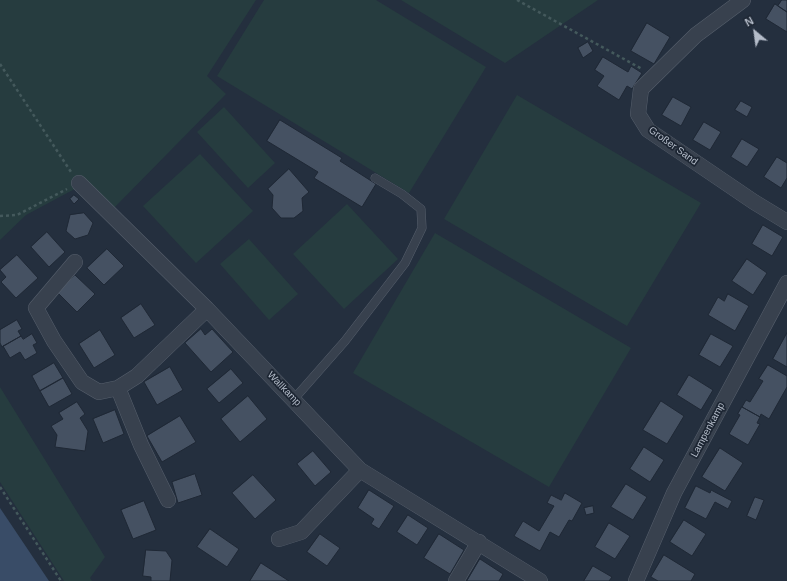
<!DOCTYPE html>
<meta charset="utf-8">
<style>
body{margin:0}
#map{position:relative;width:787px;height:581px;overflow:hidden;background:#242f3e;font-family:Arial,sans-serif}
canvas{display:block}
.north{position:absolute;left:735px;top:12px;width:40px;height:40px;-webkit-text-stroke:3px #1d2633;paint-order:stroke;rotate:331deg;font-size:11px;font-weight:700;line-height:16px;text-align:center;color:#b4bcc9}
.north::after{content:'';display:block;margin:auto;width:14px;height:18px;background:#b4bcc9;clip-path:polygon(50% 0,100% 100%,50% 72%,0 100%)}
</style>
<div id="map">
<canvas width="787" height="581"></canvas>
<div class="north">N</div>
</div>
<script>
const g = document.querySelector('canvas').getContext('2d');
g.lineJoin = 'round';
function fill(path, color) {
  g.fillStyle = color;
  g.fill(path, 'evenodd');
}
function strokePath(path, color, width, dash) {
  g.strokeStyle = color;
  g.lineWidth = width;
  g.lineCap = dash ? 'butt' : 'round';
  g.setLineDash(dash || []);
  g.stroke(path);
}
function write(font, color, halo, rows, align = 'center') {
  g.font = font + ' Arial,sans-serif';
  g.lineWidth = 3.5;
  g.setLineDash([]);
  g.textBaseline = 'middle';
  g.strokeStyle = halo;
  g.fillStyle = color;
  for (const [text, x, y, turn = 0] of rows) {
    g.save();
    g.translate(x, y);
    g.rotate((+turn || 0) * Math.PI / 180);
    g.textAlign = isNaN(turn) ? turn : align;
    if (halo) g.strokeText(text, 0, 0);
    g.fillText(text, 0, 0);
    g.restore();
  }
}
const green = new Path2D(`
 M0 0H256L207 76 226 94 112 210 84 184 26 215 0 240Z
 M264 0H376L486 67 409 193 217 76Z
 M401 0H598L505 63Z
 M517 95 701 203 627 326 444 219Z
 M224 107 275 163 248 188 197 132Z
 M200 154 253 211 196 263 143 206Z
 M347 204 398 259 344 309 293 254Z
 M435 233 631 348 549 487 353 373Z
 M249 239 298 294 269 320 220 264Z
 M0 387 105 557 90 578 92 581H64L0 482Z`);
const water = new Path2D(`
 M0 508 49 581H0Z`);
const building = new Path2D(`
 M782 0H787V12L778 6Z
 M775 4 787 12V32L766 19Z
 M647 23 670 37 654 64 631 51Z
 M588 42 593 51 583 58 578 48Z
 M603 57 628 72 631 66 642 73 632 89 627 86 619 100 597 86 604 76 595 70Z
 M673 97 691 107 681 126 662 115Z
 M741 101 752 107 747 117 735 110Z
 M280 120 342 158 340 161 376 184 362 207 314 178 318 172 267 141Z
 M704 122 721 132 710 150 693 140Z
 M742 139 759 149 747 167 731 157Z
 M777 157 787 163V178L781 188 764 177Z
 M289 169 309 192 302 198 303 211 294 218H281L272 208 273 195 268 189Z
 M74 195 79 199 74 204 70 199Z
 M84 213 93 223 88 235 75 239 66 231 70 215Z
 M763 225 783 237 772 256 752 244Z
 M47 232 65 252 49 267 31 247Z
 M107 249 124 266 104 285 87 268Z
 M17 255 38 278 16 298 1 282 6 277 0 270Z
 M747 259 767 273 753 295 732 281Z
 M75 275 95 294 77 312 57 292Z
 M728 294 749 306 735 331 708 315 718 297 724 301Z
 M141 304 155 325 134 338 121 318Z
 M17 320 22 329 18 331 21 336 2 347 0 343V330Z
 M201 329 205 335 212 329 233 352 211 372 185 343Z
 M100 330 115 355 94 368 79 344Z
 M787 333V367L773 359Z
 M32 334 37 343 33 345 37 353 25 360 20 352 10 358 3 346 21 336 23 339Z
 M711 334 733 346 720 367 699 355Z
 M54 363 63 378 40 391 32 376Z
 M768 365 787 376V387L769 419 761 414 760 417 742 407 746 400 750 402 763 381 759 379Z
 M170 367 183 390 157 405 144 382Z
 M231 369 243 383 219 403 207 389Z
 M689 375 713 390 701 410 677 395Z
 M63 378 72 394 49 407 40 391Z
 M248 396 267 419 240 442 221 419Z
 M661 401 684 416 667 444 643 430Z
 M77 402 85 414 80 418 88 431 85 451 55 447 57 435 51 426 63 419 59 413Z
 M742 407 760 417 757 423 760 424 748 445 729 434 740 415 738 414Z
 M115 410 124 434 103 443 93 419Z
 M180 416 196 442 162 462 147 436Z
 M644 447 664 460 650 482 630 469Z
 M720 448 743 463 725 491 702 477Z
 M313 451 331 472 315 486 297 464Z
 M195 474 202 495 178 503 172 482Z
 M253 475 276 500 255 519 232 493Z
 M626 484 647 497 633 520 611 507Z
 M696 486 710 493 711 490 732 501 728 509 715 502 706 519 685 508Z
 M369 490 394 506 379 529 371 524 374 519 358 508Z
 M565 493 582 503 572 521 569 520 559 537 550 532 540 551 514 536 523 521 539 531 554 506 547 503 551 495 561 500Z
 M755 497 764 500 756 520 747 516Z
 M144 501 156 530 133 539 121 510Z
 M593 506 594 513 586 515 584 508Z
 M408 515 428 528 417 545 397 532Z
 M684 520 706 534 692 556 670 542Z
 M609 523 630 536 615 559 595 547Z
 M210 529 239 549 227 567 197 547Z
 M320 534 340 548 327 566 307 552Z
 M439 534 464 550 450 574 424 558Z
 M146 550 166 551 172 560 170 581H151V577L143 576Z
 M664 555 695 574 691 581H658L651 577Z
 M480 559 503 574 499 581H467Z
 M261 563 289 581H250Z
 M593 566 612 577 609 581H584Z`);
const path = new Path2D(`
 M517 0 642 69
 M0 64 71 172
 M0 216 17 215 67 189
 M0 487 61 581`);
const service = new Path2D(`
 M294 399 345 341 405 263 422 228 421 209 402 194 375 178`);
const minor = new Path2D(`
 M743 0 696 35 641 89 638 114 648 130 754 202 787 222
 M79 183 207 309 360 470 540 581
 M75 262 36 308 54 341 82 382 99 392 118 388 137 376 207 309
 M118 388 141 445 168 500
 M279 539 301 532 360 470
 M456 581 479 542
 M636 581 674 493 787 283`);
const streetNames = [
 ["Großer Sand",673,146,36],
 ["Wallkamp",284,389,46],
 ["Lampenkamp",708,430,-62]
];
fill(green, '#263c3f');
fill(water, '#394c67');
fill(building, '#455162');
strokePath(building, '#1f2835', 1);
strokePath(service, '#565f6c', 9);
strokePath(minor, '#565f6c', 16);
strokePath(path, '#44595c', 2.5, [3, 3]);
strokePath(service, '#38414e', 8);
strokePath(minor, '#38414e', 15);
write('10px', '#b4bcc9', '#1d2633', streetNames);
</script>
